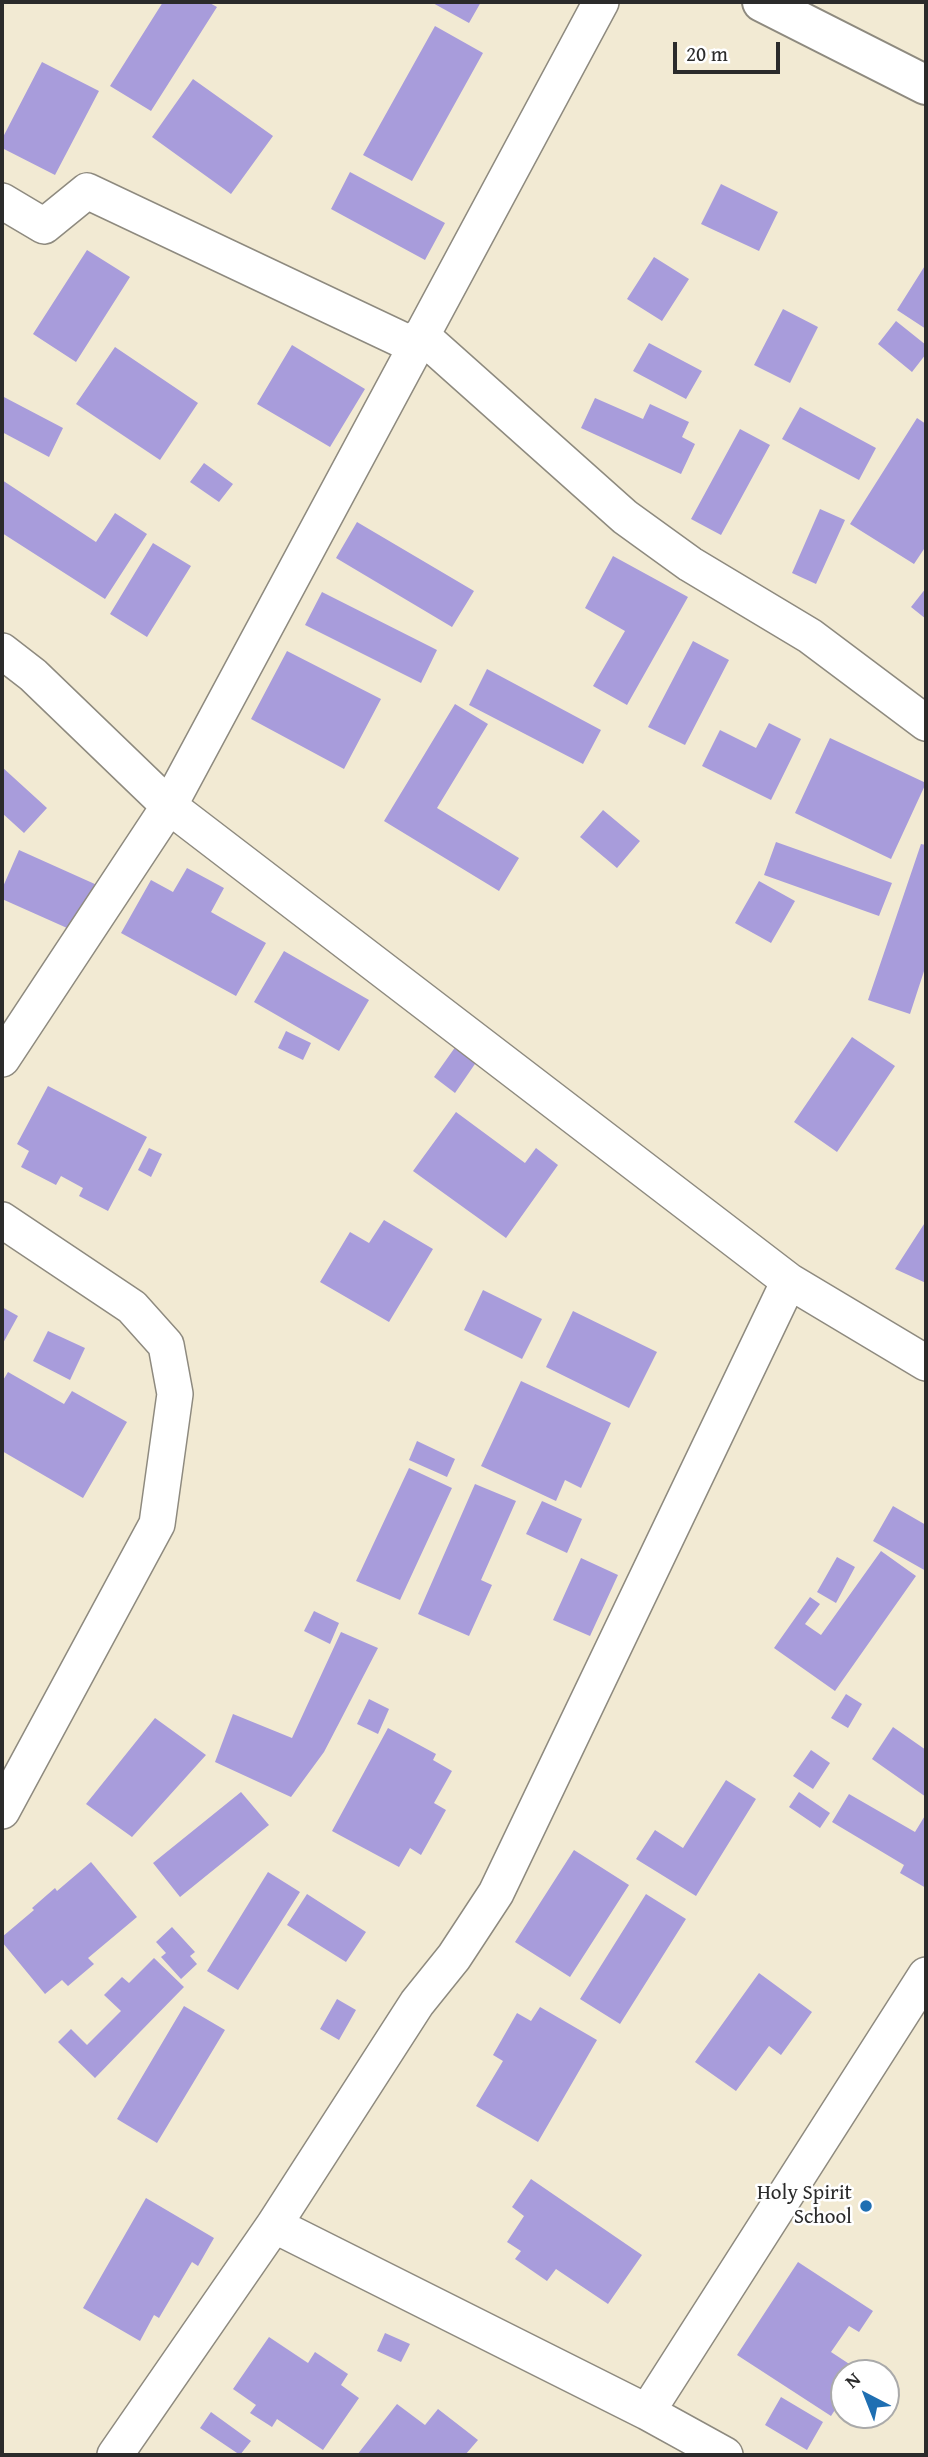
<!DOCTYPE html>
<style>
body{margin:0}
#map{position:relative;width:928px;height:2457px;overflow:hidden;background:#f2ead3;font-family:"Gentium Book Plus",serif}
canvas{display:block}
.frame{position:absolute;inset:0;border:4px solid #2b2b2b;pointer-events:none}
.north{position:absolute;left:830px;top:2359px;width:70px;height:70px;box-sizing:border-box;background:#fff;border:2px solid #aaa;border-radius:50%;rotate:318deg;font-size:19px;font-weight:700;line-height:28px;text-align:center;color:#2b2b2b}
.north::after{content:'';display:block;margin:auto;width:24px;height:32px;background:#1f6fb2;clip-path:polygon(50% 0,100% 100%,50% 72%,0 100%)}
.scale{position:absolute;left:673px;top:42px;width:107px;height:32px;box-sizing:border-box;border:4px solid #2b2b2b;border-top:0;padding-left:9px;font-size:21px;line-height:24px;white-space:nowrap;color:#2b2b2b;-webkit-text-stroke:5px #fff;paint-order:stroke}
</style>
<div id="map">
<canvas width="928" height="2457"></canvas>
<div class="frame"></div>
<div class="north">N</div>
<div class="scale">20 m</div>
</div>
<script>
const g = document.querySelector('canvas').getContext('2d');
g.lineJoin = 'round';
function fill(path, color) {
  g.fillStyle = color;
  g.fill(path, 'evenodd');
}
function strokePath(path, color, width, dash) {
  g.strokeStyle = color;
  g.lineWidth = width;
  g.lineCap = dash ? 'butt' : 'round';
  g.setLineDash(dash || []);
  g.stroke(path);
}
function write(font, color, halo, rows, align = 'center') {
  g.font = font + ' "Gentium Book Plus",serif';
  g.lineWidth = 5;
  g.setLineDash([]);
  g.textBaseline = 'middle';
  g.strokeStyle = halo;
  g.fillStyle = color;
  for (const [text, x, y, turn = 0] of rows) {
    g.save();
    g.translate(x, y);
    g.rotate((+turn || 0) * Math.PI / 180);
    g.textAlign = isNaN(turn) ? turn : align;
    if (halo) g.strokeText(text, 0, 0);
    g.fillText(text, 0, 0);
    g.restore();
  }
}
const building = new Path2D(`
 M163 2H208L217 7 151 111 110 86Z
 M431 2H481L469 23Z
 M435 26 483 53 412 181 363 155Z
 M42 62 99 91 55 175 2 148V139Z
 M193 79 273 136 231 194 152 137Z
 M350 172 445 223 425 260 331 209Z
 M721 184 778 212 759 251 701 224Z
 M87 250 130 277 76 362 33 334Z
 M654 257 689 279 662 321 627 299Z
 M926 264V329L897 310Z
 M783 309 818 327 790 383 754 365Z
 M896 321 926 345V354L912 372 878 344Z
 M649 343 702 371 686 399 633 371Z
 M292 345 365 389 330 447 257 404Z
 M115 347 198 403 160 460 76 404Z
 M2 396 63 428 49 457 2 432Z
 M595 398 643 419 650 404 689 422 682 437 695 444 681 474 581 428Z
 M800 407 876 448 859 480 782 439Z
 M917 418 926 424V546L914 564 850 524Z
 M740 429 770 445 721 535 691 519Z
 M204 463 233 484 219 502 190 482Z
 M2 480 96 542 115 513 147 534 105 599 2 533Z
 M820 509 845 520 816 584 792 573Z
 M357 522 474 591 452 627 336 558Z
 M153 543 191 566 147 637 110 614Z
 M613 556 688 597 627 705 593 686 625 631 585 608Z
 M926 588V619L911 607Z
 M322 592 437 650 421 683 305 625Z
 M693 641 729 660 685 745 648 727Z
 M287 651 381 699 344 769 251 719Z
 M487 669 601 730 583 764 469 705Z
 M455 704 488 724 437 808 519 858 499 891 384 821Z
 M769 723 801 739 771 800 702 766 720 730 756 748Z
 M830 738 926 783 891 859 795 813Z
 M2 767 47 808 24 833 2 813Z
 M603 810 640 841 617 868 580 837Z
 M776 842 892 883 879 916 764 875Z
 M921 844 926 845V965L910 1014 868 1000Z
 M19 850 97 885 76 932 2 899V889Z
 M187 868 224 888 211 912 266 943 236 996 121 933 151 880 173 892Z
 M759 881 795 901 771 943 735 923Z
 M284 951 369 1000 339 1051 254 1002Z
 M286 1031 311 1043 303 1060 278 1048Z
 M852 1037 895 1066 837 1152 794 1122Z
 M456 1046 477 1061 455 1093 434 1077Z
 M48 1086 147 1137 108 1211 79 1196 83 1188 61 1176 56 1185 21 1167 29 1151 17 1144Z
 M456 1112 525 1163 536 1148 558 1165 506 1238 413 1171Z
 M149 1148 162 1154 151 1177 138 1170Z
 M384 1220 433 1249 389 1322 320 1282 350 1232 369 1243Z
 M926 1221V1283L895 1269Z
 M483 1290 542 1319 522 1359 464 1330Z
 M2 1307 18 1316 2 1345Z
 M573 1311 657 1352 629 1408 546 1367Z
 M48 1331 85 1348 70 1380 33 1361Z
 M8 1372 64 1404 72 1391 127 1422 83 1498 2 1451V1382Z
 M521 1381 611 1423 581 1488 565 1480 556 1501 481 1466Z
 M417 1441 455 1459 447 1477 409 1460Z
 M409 1468 452 1488 400 1600 356 1581Z
 M475 1484 516 1501 481 1580 492 1585 469 1636 418 1614Z
 M542 1501 582 1519 567 1553 526 1534Z
 M893 1506 926 1525V1571L873 1541Z
 M881 1551 916 1576 835 1691 774 1648 810 1597 820 1604 805 1624 821 1635Z
 M837 1557 855 1567 836 1603 817 1592Z
 M581 1558 618 1575 590 1636 553 1620Z
 M314 1611 339 1623 330 1644 304 1631Z
 M341 1632 378 1648 324 1752 291 1797 215 1762 233 1714 292 1738Z
 M846 1694 862 1704 848 1728 831 1718Z
 M369 1699 389 1709 378 1734 357 1724Z
 M155 1718 206 1755 132 1837 86 1804Z
 M893 1727 926 1750V1797L872 1759Z
 M388 1728 436 1754 433 1760 452 1771 434 1803 446 1810 421 1855 410 1848 399 1867 332 1831Z
 M811 1750 830 1763 813 1789 793 1776Z
 M726 1780 756 1799 696 1896 636 1859 655 1830 683 1848Z
 M241 1792 269 1825 180 1897 153 1863Z
 M799 1792 830 1813 820 1828 789 1807Z
 M849 1794 915 1832 926 1814V1888L900 1873 904 1865 832 1822Z
 M574 1850 629 1885 570 1977 515 1942Z
 M91 1862 137 1917 88 1958 94 1964 68 1986 62 1980 45 1994 2 1942V1937L34 1910 32 1908 55 1888 57 1891Z
 M268 1872 300 1892 238 1990 207 1971Z
 M307 1894 366 1932 346 1962 287 1925Z
 M646 1894 686 1919 620 2024 580 1999Z
 M172 1927 195 1952 190 1956 197 1964 181 1979 161 1957 166 1953 156 1942Z
 M154 1958 184 1987 95 2078 58 2042 71 2029 87 2045 121 2011 104 1995 122 1977 129 1983Z
 M759 1973 812 2012 781 2055 769 2046 736 2091 695 2062Z
 M337 1999 356 2010 339 2040 320 2029Z
 M184 2006 225 2030 157 2143 117 2119Z
 M540 2007 597 2040 538 2142 476 2106 503 2061 493 2055 517 2013 531 2021Z
 M531 2179 642 2255 608 2304 556 2269 547 2281 515 2259 521 2251 507 2242 524 2216 512 2207Z
 M146 2198 214 2238 198 2266 192 2262 159 2318 154 2315 140 2341 83 2308Z
 M798 2262 873 2311 859 2332 849 2326 831 2352 860 2371 844 2373V2396L831 2416 737 2355Z
 M385 2333 410 2344 401 2362 377 2351Z
 M269 2337 308 2363 315 2352 348 2374 341 2385 359 2398 323 2450 277 2419 272 2427 250 2413 256 2405 233 2389Z
 M781 2397 823 2422 807 2450 765 2425Z
 M397 2404 425 2425 438 2409 478 2440 465 2455H357Z
 M211 2412 251 2441 240 2455 200 2428Z`);
const minor = new Path2D(`
 M601 2 169 806 789 1281 926 1363
 M2 201 44 226 87 191 415 346
 M421 335 625 517 690 564 810 636 926 723
 M2 651 33 675 169 806 2 1059
 M2 1220 132 1307 166 1345 175 1394 157 1524 2 1811
 M274 2225 647 2412 725 2455
 M647 2412 926 1975
 M115 2455 274 2225 417 2003 454 1957 496 1893 789 1281`);
const primary = new Path2D(`
 M762 2 926 85`);
const markers = [
 [866,2206,7,"#1f6fb2"]
];
const poiNames = [
 ["Holy Spirit",852,2194],
 ["School",852,2218]
];
fill(building, '#a89cdb');
strokePath(minor, '#8e8a7f', 38);
strokePath(primary, '#8e8a7f', 42);
strokePath(minor, '#fff', 35);
strokePath(primary, '#fff', 38);
for (const [x, y, r, color] of markers) {
  const dot = new Path2D();
  dot.arc(x, y, r, 0, 2 * Math.PI);
  g.fillStyle = color;
  g.fill(dot);
  strokePath(dot, '#fff', 2.5);
}
write('21px', '#2b2b2b', '#fff', poiNames, 'right');
</script>
